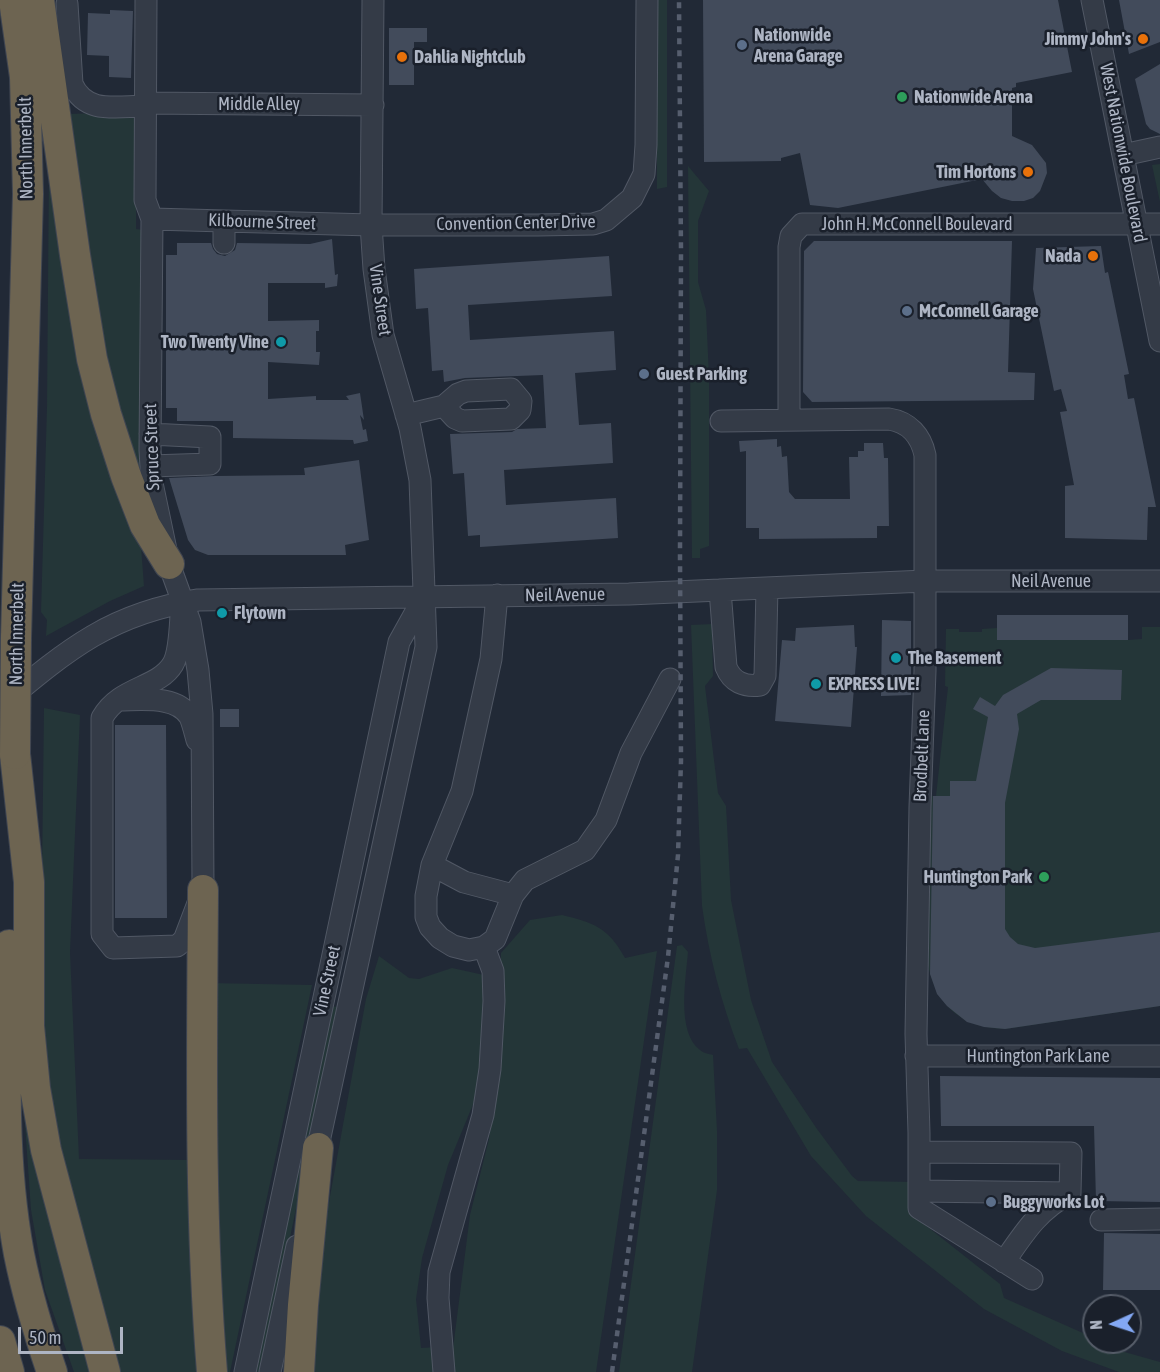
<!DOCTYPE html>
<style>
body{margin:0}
#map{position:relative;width:1160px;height:1372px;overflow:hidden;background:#212936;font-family:"Asap Condensed",sans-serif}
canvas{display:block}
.north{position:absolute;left:1082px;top:1294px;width:60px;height:60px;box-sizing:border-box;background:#1a202b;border:2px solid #555c68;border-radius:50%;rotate:267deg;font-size:16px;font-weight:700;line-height:24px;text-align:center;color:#aeb5c4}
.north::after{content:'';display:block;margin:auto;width:21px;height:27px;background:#83a8f4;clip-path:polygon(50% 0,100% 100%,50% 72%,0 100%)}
.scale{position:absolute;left:18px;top:1327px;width:105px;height:27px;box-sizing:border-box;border:3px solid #aeb5c4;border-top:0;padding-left:8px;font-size:18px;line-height:21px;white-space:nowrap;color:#aeb5c4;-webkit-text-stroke:4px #1a202b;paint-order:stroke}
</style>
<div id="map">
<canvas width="1160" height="1372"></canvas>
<div class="north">N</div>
<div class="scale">50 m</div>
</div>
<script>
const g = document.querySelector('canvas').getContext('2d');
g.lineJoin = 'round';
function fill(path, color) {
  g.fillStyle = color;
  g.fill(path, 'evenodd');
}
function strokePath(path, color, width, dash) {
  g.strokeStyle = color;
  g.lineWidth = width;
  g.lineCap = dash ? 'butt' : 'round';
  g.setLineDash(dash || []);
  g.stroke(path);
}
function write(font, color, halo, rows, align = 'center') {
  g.font = font + ' "Asap Condensed",sans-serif';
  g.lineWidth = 5;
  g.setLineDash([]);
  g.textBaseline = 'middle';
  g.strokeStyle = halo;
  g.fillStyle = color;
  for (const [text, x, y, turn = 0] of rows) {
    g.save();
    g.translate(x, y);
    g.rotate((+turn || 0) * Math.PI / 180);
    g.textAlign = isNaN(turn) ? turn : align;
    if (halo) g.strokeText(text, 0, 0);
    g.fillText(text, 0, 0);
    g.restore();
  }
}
const green = new Path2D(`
 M657 0H667V187L657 189Z
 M136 112V229L144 230 141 469 135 475 103 358 67 114Z
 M1160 164V202L1152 165Z
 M688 166 709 191 698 221V282L706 310 709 377V546L700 549V558H692Z
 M49 167 140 533 144 586 110 601 46 636 47 620 41 612 47 407Z
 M712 624 713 676 705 686 718 793 726 806 731 900 751 1000 772 1062 817 1129 852 1176 858 1181 914 1182 915 1217 1000 1284 1004 1298 1094 1338V1342H1102L1121 1351 1160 1362V1372H1119L1062 1351 984 1309 866 1216 811 1156 747 1048 739 1049C721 1002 709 956 702 906L691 625Z
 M1142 627H1160V1006L1005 1029C963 1028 937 1007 928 965L930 796H936L948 687 945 686 946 629H959V632H982V629L997 628 1128 640 1142 639Z
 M44 708 80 715 70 952 79 1159 195 1160 203 1372H115L55 1147 40 1036Z
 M562 915C594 923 608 927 625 958L657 951 596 1372H450L470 1215 489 1139 498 1063 501 953 530 920Z
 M682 945 688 952C686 978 676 1032 700 1050 703 1053 709 1054 713 1055L717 1131V1190L692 1372H619L677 946Z
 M379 956 409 978 419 979 452 968 484 975V1062L474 1102 448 1165 422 1258 416 1299 421 1348 438 1347 440 1372H308L316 1273 366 999Z
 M208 983 312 985 230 1372H222Z
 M330 1006 338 1007 262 1372H254Z
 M23 1096 97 1372H74L45 1290 31 1210Z`);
const building = new Path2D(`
 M703 0H1058L1072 72 1016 83V87L1012 88V136L1032 145 1046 163 1047 173 1040 191 1033 198 1024 201H1012L1001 198 992 191 982 179 838 208 810 205 800 153 781 158V161L704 162Z
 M1119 0H1160V42L1129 54Z
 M110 10 133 11 131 78 109 77V56L87 55 88 13 110 14Z
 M389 28H427V42H414V85H389Z
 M1160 64V134L1150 129 1146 124 1135 79Z
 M332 239 335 275 338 274 337 286 325 288V283H268V321L319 320V331H316V352H320L319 365 268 362V399L316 396V400H349L346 396 360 393 364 420 360 415 363 430 366 429 368 441 354 444 353 440 233 438V421H177V408H166V255H177V243H211L213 249 217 254 225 256 235 250 237 243 310 244Z
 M814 241H1012L1008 372 1035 373 1034 400 812 402 803 392 804 251Z
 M1101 246 1105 273 1108 272 1129 374 1124 375 1128 399 1134 398 1156 507H1148L1147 540 1065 538V486L1074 485 1060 412 1067 411 1061 389 1054 391 1033 289 1036 248Z
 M609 256 612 296 468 305 470 340 614 331 616 370 575 373 579 425 611 423 613 463 504 470 506 505 616 498 618 538 480 547V535L468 536 464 473 453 474 450 434 512 432 517 429 546 428 543 375 465 378 444 382 443 370 432 371 428 308 416 309 414 269Z
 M777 439V447L781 446 782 457 787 456 789 492 795 499H850L849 457H858V451H864V443H883L884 458H888L889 526H877V538L759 539V528H746V451L740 452 739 441Z
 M359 460 369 540 345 545 346 555H208L195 550 188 540 169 478 215 476 305 475 304 468Z
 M997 615H1128V640H997Z
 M882 620 911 621V695L881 696Z
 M854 625 855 647H857L851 727 775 721 782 640 795 641 796 628Z
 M1051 668 1122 670 1121 700H1041L1017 714 1019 729 1005 803V929L1010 937 1018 944 1035 948 1160 932V1006L1005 1029 984 1027 967 1022 947 1006 937 994 930 974 933 796H950V781H976L988 717 973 709 980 697 995 706 1003 695Z
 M220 709H239V727H220Z
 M115 725H166L167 918H115Z
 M940 1076 1160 1078V1202L1096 1201 1094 1126H941Z
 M1104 1233 1160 1234V1290H1103Z`);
const minor = new Path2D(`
 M146 0 145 200 152 219 150 450 152 483 169 564 190 622 198 670 202 714 203 890 184 940 177 946 113 948 102 934V718C120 686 158 689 173 664 181 650 180 619 182 603
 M1092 0 1160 341
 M67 4 72 84C86 115 117 106 145 106
 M145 103 373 105
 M1123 155 1160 147
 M152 219 371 225H538L593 224 606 220 632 198 644 174 646 145 647 0
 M224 243V222
 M406 415 444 406 455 418 462 421 511 419 520 410 521 401 511 389 466 391 458 394 444 406
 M789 420V247L791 236 802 224H1160
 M721 421 889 419C909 422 921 436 925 455V671L920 807 916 1034 919 1133V1208L1032 1279
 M150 434 210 437V464L151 466
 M720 590 726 667C732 682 744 687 760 685L765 676 767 588
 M497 595 491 659 462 791 432 865 426 896V917L430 927 440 938 453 946 469 950 484 947 495 939 513 895 525 880 585 850 606 820 631 753 670 679
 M119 700C142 700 177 695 190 717 193 724 195 733 197 740
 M0 706C66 651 110 613 198 600L629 594 925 581H1160
 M432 865 464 882 513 895
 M916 1056H1160
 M919 1152 1071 1153 1070 1193C1038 1210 1024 1233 1004 1262
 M315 1160 426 647 420 480 410 428 383 335 374 269 371 225 373 0
 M919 1191 1070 1193
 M1101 1220 1160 1219
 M245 1372 399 642 424 597
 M270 1372 297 1246
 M444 1372 438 1298 439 1272 483 1115 490 1069 494 1001 493 971 484 947`);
const highway = new Path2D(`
 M14 0 25 77 28 194 16 638
 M39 0 75 255 92 359 106 414 126 476 145 525 169 564
 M15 754 29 882V1026L35 1088 46 1150 105 1372
 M203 890C202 1051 199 1211 212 1372
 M9 945C6 1048 0 1152 19 1254 27 1294 39 1334 52 1372
 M0 1341 9 1372
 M299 1372 303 1305 318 1148`);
const rail = new Path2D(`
 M612 1372 668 957 678 855 681 761 680 553 681 252 679 0`);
const highwayBridge = new Path2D(`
 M15 754 16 638`);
const markers = [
 [1143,39,6,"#e8710a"],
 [742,45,6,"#5c6f8a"],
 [402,57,6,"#e8710a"],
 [902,97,6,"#2e9e5b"],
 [1028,172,6,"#e8710a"],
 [1093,256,6,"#e8710a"],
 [907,311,6,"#5c6f8a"],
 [281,342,6,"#0f9aa8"],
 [644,374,6,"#5c6f8a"],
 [222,613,6,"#0f9aa8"],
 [896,658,6,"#0f9aa8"],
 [816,684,6,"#0f9aa8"],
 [1044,877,6,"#2e9e5b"],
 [991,1202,6,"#5c6f8a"]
];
const poiNames = [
 ["Nationwide",754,35],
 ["Arena Garage",754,56],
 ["Jimmy John's",1131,39,"right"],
 ["Dahlia Nightclub",414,57],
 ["Nationwide Arena",914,97],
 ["Tim Hortons",1016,172,"right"],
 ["Nada",1081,256,"right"],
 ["McConnell Garage",919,311],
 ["Two Twenty Vine",269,342,"right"],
 ["Guest Parking",656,374],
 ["Flytown",234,613],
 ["The Basement",908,658],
 ["EXPRESS LIVE!",828,684],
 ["Huntington Park",1032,877,"right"],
 ["Buggyworks Lot",1003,1202]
];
const streetNames = [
 ["Middle Alley",259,104],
 ["North Innerbelt",26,148,-91],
 ["West Nationwide Boulevard",1123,153,79],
 ["Kilbourne Street",262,222,2],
 ["Convention Center Drive",516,223,-1],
 ["John H. McConnell Boulevard",917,224],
 ["Vine Street",380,300,82],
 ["Spruce Street",152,447,-92],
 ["Neil Avenue",1051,581],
 ["Neil Avenue",565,595,-1],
 ["North Innerbelt",17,634,-89],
 ["Brodbelt Lane",922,756,-88],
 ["Vine Street",327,981,-78],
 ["Huntington Park Lane",1038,1056]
];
fill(green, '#243638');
fill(building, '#424b5b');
strokePath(minor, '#515865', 23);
strokePath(highway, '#3f4551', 32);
strokePath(minor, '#343b47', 21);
strokePath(highway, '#6d6451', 30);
strokePath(rail, '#565e6e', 4.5, [6, 6]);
strokePath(highwayBridge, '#3f4551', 32, []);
strokePath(highwayBridge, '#6d6451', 30);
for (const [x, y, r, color] of markers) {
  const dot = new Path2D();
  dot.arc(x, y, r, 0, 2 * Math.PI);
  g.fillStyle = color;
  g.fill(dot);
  strokePath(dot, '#1a202b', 2);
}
write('bold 18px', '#aeb5c4', '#1a202b', poiNames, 'left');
write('18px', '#aeb5c4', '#1a202b', streetNames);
</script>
